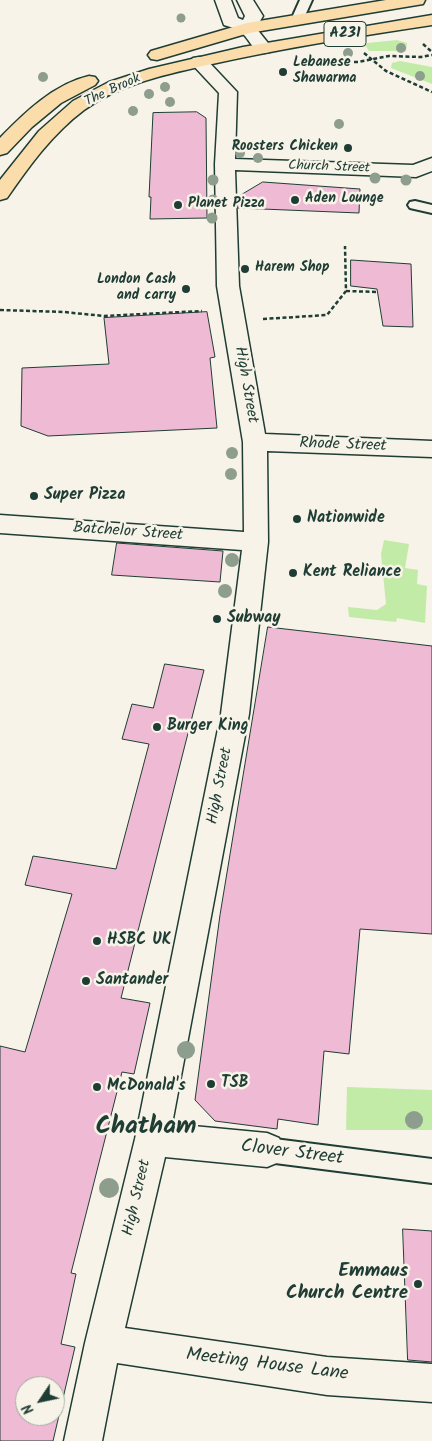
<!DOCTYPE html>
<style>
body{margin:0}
#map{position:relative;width:432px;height:1441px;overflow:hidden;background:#f7f3e8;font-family:Kalam,sans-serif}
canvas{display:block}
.north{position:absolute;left:15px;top:1376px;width:50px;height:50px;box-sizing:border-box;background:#f7f3e8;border:1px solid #a1aaa0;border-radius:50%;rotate:236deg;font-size:14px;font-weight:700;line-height:20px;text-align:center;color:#1f3d34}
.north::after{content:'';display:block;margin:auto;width:18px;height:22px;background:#1f3d34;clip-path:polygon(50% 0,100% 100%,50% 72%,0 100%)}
</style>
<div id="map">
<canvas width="432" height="1441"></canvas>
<div class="north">N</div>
</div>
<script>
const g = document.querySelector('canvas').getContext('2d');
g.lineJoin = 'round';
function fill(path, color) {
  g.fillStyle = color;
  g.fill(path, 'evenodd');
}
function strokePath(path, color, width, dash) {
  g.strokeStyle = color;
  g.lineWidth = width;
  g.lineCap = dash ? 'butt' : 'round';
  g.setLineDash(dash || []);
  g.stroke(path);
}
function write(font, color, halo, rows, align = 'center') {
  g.font = font + ' Kalam,sans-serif';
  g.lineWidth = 5;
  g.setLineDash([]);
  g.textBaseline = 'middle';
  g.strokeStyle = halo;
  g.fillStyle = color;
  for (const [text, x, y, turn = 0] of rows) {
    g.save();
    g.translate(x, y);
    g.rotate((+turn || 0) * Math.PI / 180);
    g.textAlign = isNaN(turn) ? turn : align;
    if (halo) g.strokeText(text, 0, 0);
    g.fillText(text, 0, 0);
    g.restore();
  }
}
const green = new Path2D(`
 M397 40 407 43 406 51H369L365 45 367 43Z
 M400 61 432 67V84L391 68 392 63Z
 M384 540 409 544 405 568 418 570 417 584 427 586 425 623 397 618 396 622 349 617 348 607 377 610 386 604 381 554Z
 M347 1087 432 1090V1130H346Z`);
const building = new Path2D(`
 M197 112 206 118 207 218 150 219 151 197H149L153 113Z
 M263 182 360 189 359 213 238 208V197Z
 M351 260 411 264 413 327 383 326 377 289 351 286Z
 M207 312 215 357 210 358 217 428 48 436 21 426 22 368 109 364 104 318Z
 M117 543 223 551 220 582 112 575Z
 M268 627 432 646V934L360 929 349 1054 324 1051 318 1125 278 1119 277 1129 215 1121 195 1100 220 915Z
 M165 664 204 670 121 998 150 1003 134 1074 122 1072 71 1273 76 1274 61 1344 75 1347 53 1441H0V1046L25 1052 72 894 25 885 33 856 116 869 149 744 122 739 132 704 153 708ZM25 1386H55V1416H25Z
 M403 1229 432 1231V1362L408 1360Z`);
const pathFar1 = new Path2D(`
 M423 44 432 52
 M364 53 386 71 432 92
 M328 62H358L389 56 421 57 432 55
 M346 291 378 292
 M0 310 64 312 104 316 202 311
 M263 319 327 315 346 291 345 246`);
const path = new Path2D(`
 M107 1128 117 1130`);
const lane = new Path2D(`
 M300 0H312L303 20 297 24 291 20Z
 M415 201 432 205V213L410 208 408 205 410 202Z
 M267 1138 432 1159V1183L267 1162 258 1159 255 1150 258 1141Z`);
const street = new Path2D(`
 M199 57 205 58 237 92 235 159 413 165 432 158V171L416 177 235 170 239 286 265 434 432 441V457L267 451 268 542 249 714 172 1124 267 1133 279 1138 284 1150 279 1162 267 1167 165 1157 125 1328 327 1357 432 1364V1402L327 1395 117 1363 102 1441H64L85 1343 135 1139 221 714 242 550 0 533V515L244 532 243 442 217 286 215 164 219 93 190 62 193 58Z`);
const secondary = new Path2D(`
 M215 0H231L238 18 243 20 245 16 237 0H253L263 16 256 28 272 48 269 52C254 56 252 42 242 33 238 29 230 27 224 25Z`);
const primary = new Path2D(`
 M386 0H425L423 4 249 33 157 60 151 59 148 55 151 51 247 23Z
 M432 15V25C358 36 284 48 212 64 168 74 121 83 84 110 52 134 29 166 7 198L0 200V180L39 131 73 101 109 82 149 69 243 47Z
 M89 76 95 77 98 81 95 85 61 103 32 127 7 153 0 155V138C24 113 54 84 89 76Z`);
const trees = [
 [181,18,4.5],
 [401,48,5],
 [348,53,5],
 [420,76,5],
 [43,77,5],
 [165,87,5],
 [149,94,5],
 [170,102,5],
 [133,111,5],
 [339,124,5],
 [240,153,5],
 [258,158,5],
 [375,178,5.5],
 [213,180,5.5],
 [406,180,5.5],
 [213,200,5.5],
 [212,218,5.5],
 [232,453,6],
 [231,474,6],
 [232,560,7],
 [225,591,7],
 [186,1050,9],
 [414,1120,9],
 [109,1188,10]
];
const markers = [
 [283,72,5,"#1f3d34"],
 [348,148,5,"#1f3d34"],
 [295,200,5,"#1f3d34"],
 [178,205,5,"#1f3d34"],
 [245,269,5,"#1f3d34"],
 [186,289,5,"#1f3d34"],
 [34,496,5,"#1f3d34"],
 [297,519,5,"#1f3d34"],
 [293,573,5,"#1f3d34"],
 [217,619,5,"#1f3d34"],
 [157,727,5,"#1f3d34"],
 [97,941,5,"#1f3d34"],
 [86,981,5,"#1f3d34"],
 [211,1084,5,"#1f3d34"],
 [97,1087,5,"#1f3d34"],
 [418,1284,5,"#1f3d34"]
];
const farPoinames = [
 ["Lebanese",293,64],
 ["Shawarma",293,80],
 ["Roosters Chicken",338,148,"right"],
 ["Aden Lounge",305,200],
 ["Planet Pizza",188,205],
 ["Harem Shop",255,269],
 ["London Cash",176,281,"right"],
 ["and carry",176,297,"right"]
];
const farStreetnames = [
 ["The Brook",113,91,-25],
 ["Church Street",329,168,2]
];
const shields = [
 [345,34,42]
];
const shieldNames = [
 ["A231",345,34]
];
const streetNames = [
 ["High Street",245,385,80],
 ["Rhode Street",343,446,2],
 ["Batchelor Street",128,533,4],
 ["High Street",221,786,-79],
 ["High Street",138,1198,-77]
];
const poiNames = [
 ["Super Pizza",44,496],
 ["Nationwide",307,519],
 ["Kent Reliance",303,573],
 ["Subway",227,619],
 ["Burger King",167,727],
 ["HSBC UK",107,941],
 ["Santander",96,981],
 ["TSB",221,1084],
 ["McDonald's",107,1087]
];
const nearStreetnames = [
 ["Clover Street",292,1154,7],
 ["Meeting House Lane",267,1366,7]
];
const nearPoinames = [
 ["Emmaus",408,1273],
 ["Church Centre",408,1295]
];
const nearDistrictnames = [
 ["Chatham",146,1129]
];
fill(green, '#c2eba7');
fill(building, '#efbad4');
strokePath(building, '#1f3d34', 1);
strokePath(lane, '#1f3d34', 4);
strokePath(street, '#1f3d34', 3);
strokePath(secondary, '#1f3d34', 3);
strokePath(primary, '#1f3d34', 3);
strokePath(pathFar1, '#1f3d34', 2.5, [4, 2.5]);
strokePath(path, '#1f3d34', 4, [6, 4.5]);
fill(lane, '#f7f3e8');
fill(street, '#f7f3e8');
fill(secondary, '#f7f3e8');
fill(primary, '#faddab');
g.fillStyle = '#8d9d8e';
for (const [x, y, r] of trees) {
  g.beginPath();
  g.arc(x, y, r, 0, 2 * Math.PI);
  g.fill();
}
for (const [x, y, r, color] of markers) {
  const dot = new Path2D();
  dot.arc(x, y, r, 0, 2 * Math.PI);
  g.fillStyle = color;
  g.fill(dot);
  strokePath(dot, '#f7f3e8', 2);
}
write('bold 14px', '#1f3d34', '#f7f3e8', farPoinames, 'left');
write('14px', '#1f3d34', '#f7f3e8', farStreetnames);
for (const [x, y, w] of shields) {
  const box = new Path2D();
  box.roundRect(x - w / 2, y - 12.5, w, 25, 4);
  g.fillStyle = '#f7f3e8';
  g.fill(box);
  strokePath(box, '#1f3d34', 1);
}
write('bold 15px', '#1f3d34', null, shieldNames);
write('16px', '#1f3d34', '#f7f3e8', streetNames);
write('bold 16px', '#1f3d34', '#f7f3e8', poiNames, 'left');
write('19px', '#1f3d34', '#f7f3e8', nearStreetnames);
write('bold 19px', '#1f3d34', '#f7f3e8', nearPoinames, 'right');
write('bold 25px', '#1f3d34', '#f7f3e8', nearDistrictnames);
</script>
